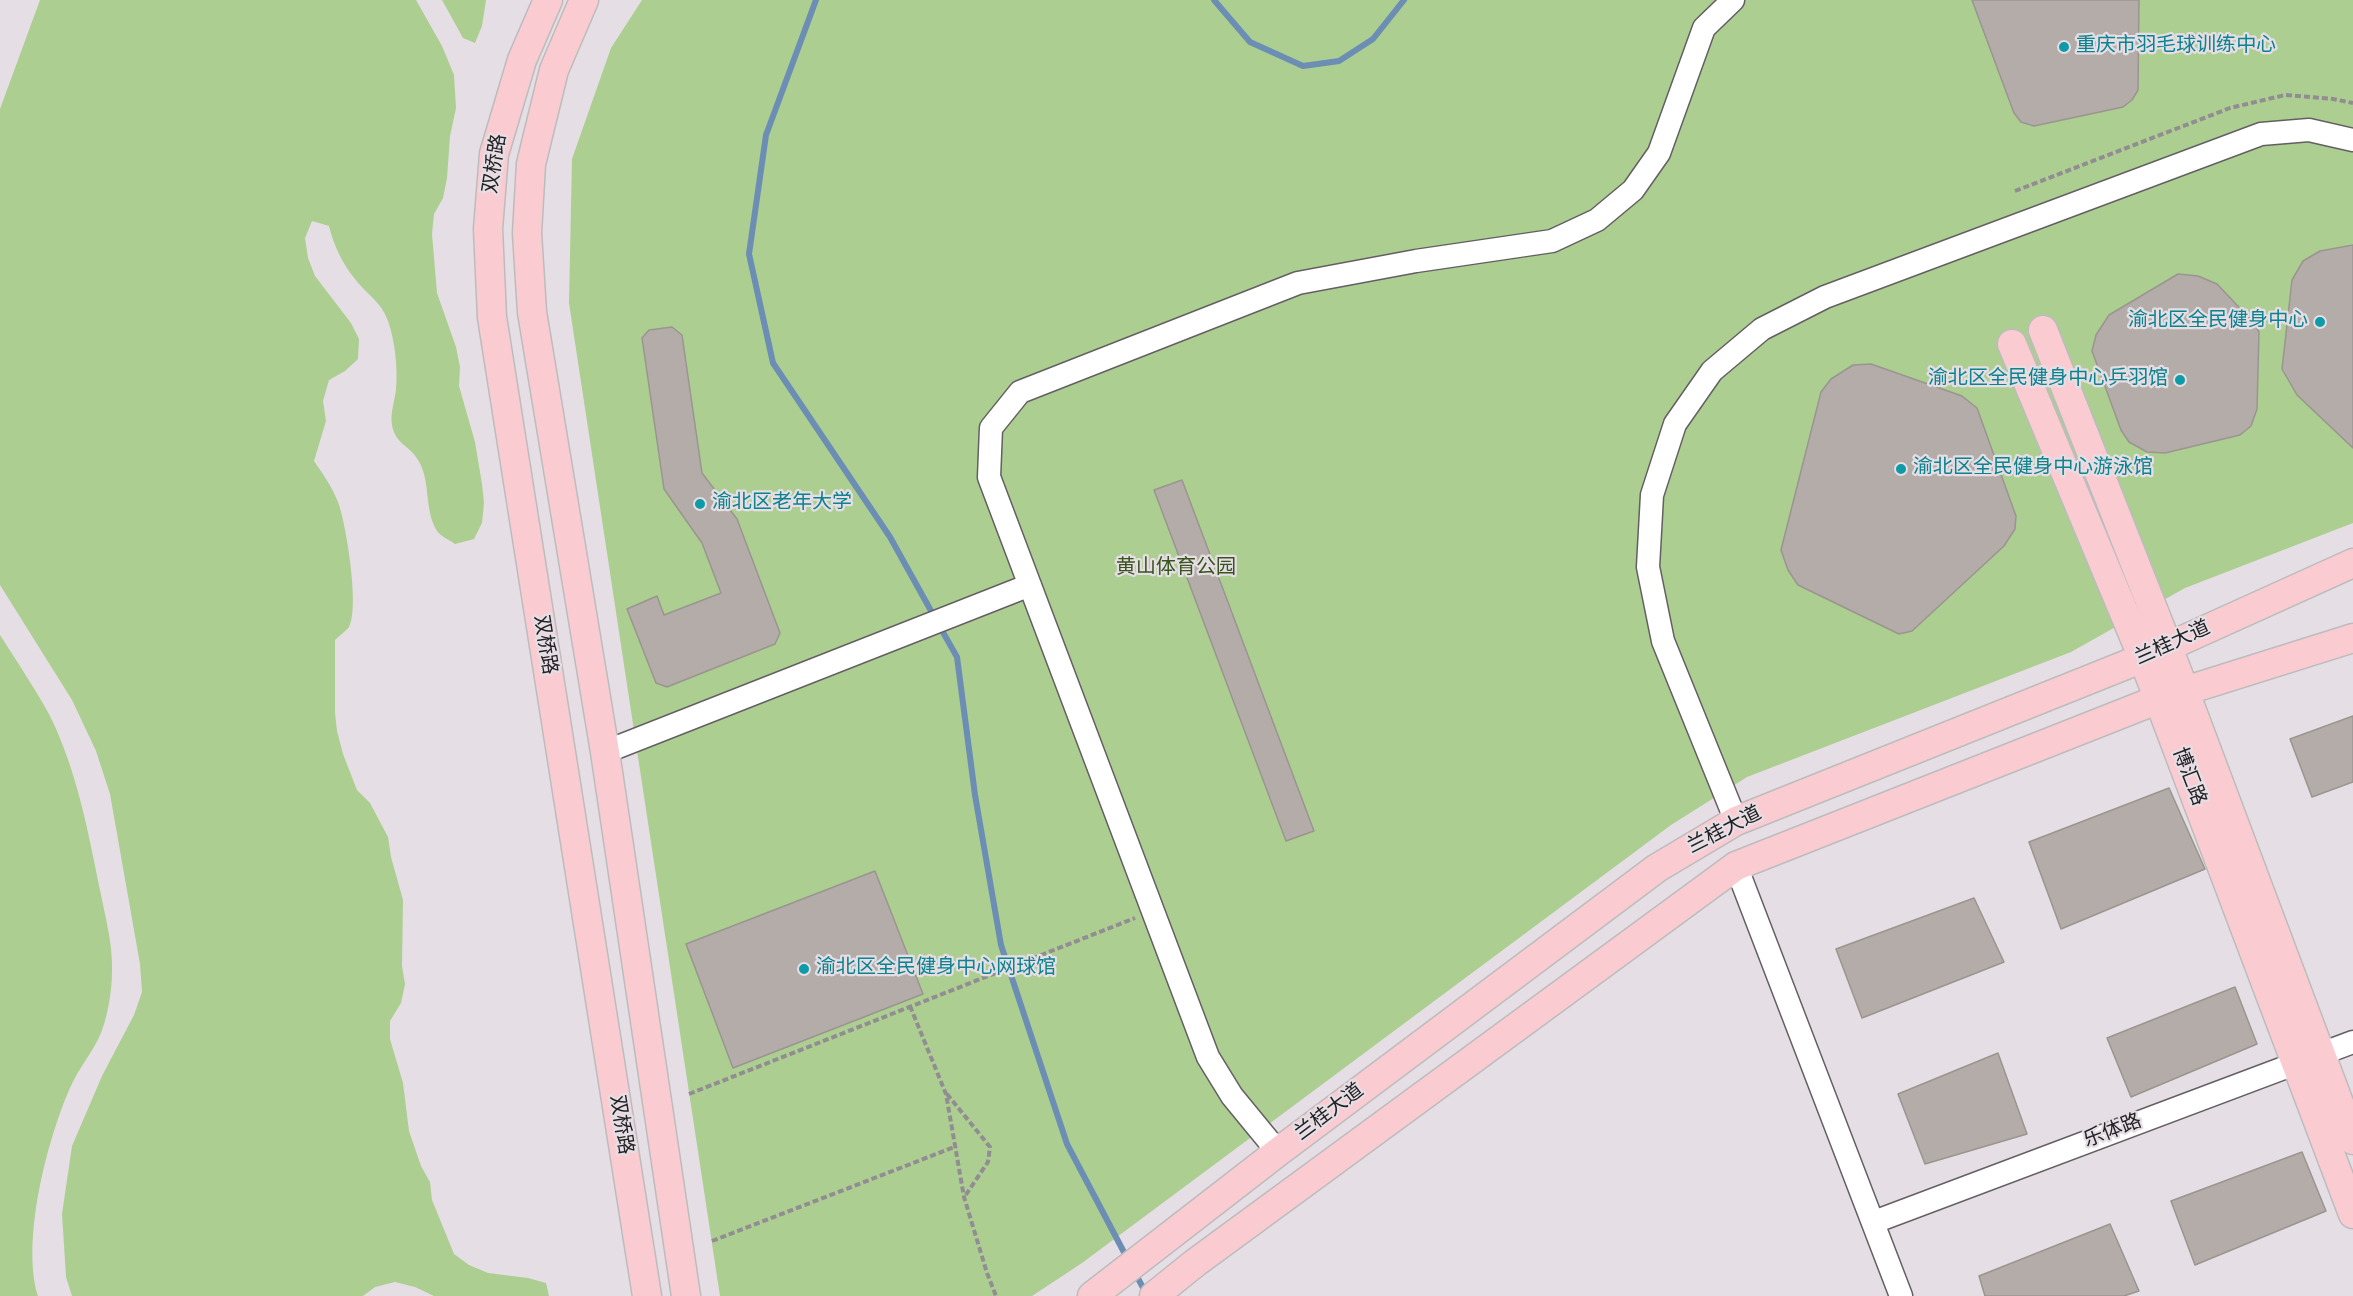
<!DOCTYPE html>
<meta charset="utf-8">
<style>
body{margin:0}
canvas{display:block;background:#e5dee4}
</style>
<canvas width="2353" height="1296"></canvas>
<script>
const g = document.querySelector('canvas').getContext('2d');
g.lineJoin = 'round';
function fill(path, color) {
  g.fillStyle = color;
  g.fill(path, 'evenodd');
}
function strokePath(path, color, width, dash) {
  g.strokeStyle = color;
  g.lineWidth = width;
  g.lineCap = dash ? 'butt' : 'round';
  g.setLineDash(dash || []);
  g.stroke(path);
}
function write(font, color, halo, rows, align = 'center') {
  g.font = font + ' "Source Sans 3","Noto Sans SC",sans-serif';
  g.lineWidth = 4.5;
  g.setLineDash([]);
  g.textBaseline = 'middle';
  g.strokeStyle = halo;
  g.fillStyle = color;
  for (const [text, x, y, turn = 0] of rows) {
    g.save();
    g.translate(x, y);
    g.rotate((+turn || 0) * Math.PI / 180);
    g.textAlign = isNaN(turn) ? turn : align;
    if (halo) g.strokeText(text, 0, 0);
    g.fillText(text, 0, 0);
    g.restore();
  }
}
const green = new Path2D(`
 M40 0H416L442 46 454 75 456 108 450 136 447 178 443 198 434 214 432 234 437 293 456 347 460 367 459 386 475 442 482 484 484 503 482 523 474 539 455 544C450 540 440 536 437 531 423 509 432 478 416 457 409 446 395 443 392 425 390 412 395 401 396 389 398 368 395 341 388 321 381 301 367 295 355 279 342 263 334 246 329 226L312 221 305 238 308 258 315 276 351 323 359 339 358 359 345 371 329 380 323 401 326 421 314 461C323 474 332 487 338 502 346 523 360 608 349 627 346 631 339 636 335 640V713L337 731 343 754 357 790 370 803 388 837 391 857 403 900 402 966 405 984 401 1003 390 1021V1039L403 1083 409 1131 421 1166 430 1182 432 1200 454 1254 469 1265 488 1273 528 1278 546 1283 549 1296H434L415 1287 395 1282 375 1287 363 1296H72L66 1277 62 1214 72 1146 102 1076 134 1015 142 992 140 964 110 794 96 751 72 700 0 585V109Z
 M442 0H486L482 26 475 43 463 38Z
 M642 0H2353V523L2185 588 2071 652 1747 777 1671 825 1082 1263 1032 1296H720L569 303 572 159 611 48Z
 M0 635C17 662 35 688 50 716 77 771 88 831 100 890 105 916 113 944 112 971 112 990 108 1015 101 1033 93 1052 78 1069 70 1088 47 1140 21 1241 38 1296H0Z`);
const stream = new Path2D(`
 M816 0 766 135 749 254 773 363 890 537 935 618
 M1214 0 1250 42 1303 66 1339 61 1373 39 1404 0
 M940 627 957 657 975 795 1001 945 1067 1144 1127 1258
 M1135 1273 1147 1295`);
const building = new Path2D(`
 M1972 0H2139L2138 90 2132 100 2123 107 2034 126 2021 122 2014 113Z
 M2353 245V448L2297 395 2282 369 2292 280 2303 261 2320 251Z
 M2178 274 2198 276 2217 284 2253 322 2259 332 2257 409 2251 426 2240 435 2165 453 2147 452 2129 442 2121 430 2092 351 2096 335 2109 315Z
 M672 327 682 335 702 473 737 519 780 633 775 644 667 687 656 683 627 609 657 596 664 615 721 593 702 543 664 489 642 338 649 330Z
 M1871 364 1962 396 1977 408 2016 516 2015 529 2004 546 1912 631 1899 634 1798 585 1788 570 1781 550 1821 392 1831 379 1853 365Z
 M1182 480 1314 831 1286 841 1154 490Z
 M2353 716V782L2312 797 2290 739Z
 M2169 788 2205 869 2061 929 2029 842Z
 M875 871 923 994 733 1068 686 944Z
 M1974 898 2004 962 1862 1018 1836 949Z
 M2235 987 2257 1044 2131 1097 2107 1038Z
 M1998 1053 2027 1134 1925 1164 1898 1094Z
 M2302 1152 2326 1211 2195 1265 2171 1201Z
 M2110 1224 2139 1291 2124 1296H1985L1979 1276Z`);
const path = new Path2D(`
 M2015 191 2230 108 2285 95 2333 99 2353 103
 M910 1006 946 1094 964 1197 987 1273 996 1296
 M689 1094 1135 918
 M947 1094 990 1147 988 1162 965 1196
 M712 1241 957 1146`);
const minor = new Path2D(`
 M605 752 1030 585
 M1736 821 1663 641 1648 567 1652 495 1675 424 1712 371 1762 329 1825 297 2261 134 2309 130 2353 140
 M1736 866 1901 1296
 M1278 1152 1232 1096 1208 1057 989 477 991 428 1020 392 1298 283 1416 261 1552 241 1597 220 1633 190 1659 153 1704 28 1733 0
 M1874 1222 2353 1042`);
const major = new Path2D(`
 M548 0 522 60 494 154 488 229 492 317 647 1296
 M584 0 554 70 531 164 527 233 532 312 605 752 686 1296
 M2043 330 2168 647 2353 1140
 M2012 344 2143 658 2353 1214
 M1092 1296 1278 1152 1657 868 1736 821 2143 658 2353 563
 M1154 1296 1195 1263 1736 866 2159 699 2353 638`);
const markers = [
 [2064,47,6,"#0f9aa8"],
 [2320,322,6,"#0f9aa8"],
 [2180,380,6,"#0f9aa8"],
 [1901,469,6,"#0f9aa8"],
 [700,504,6,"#0f9aa8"],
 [804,969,6,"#0f9aa8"]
];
const cultureNames = [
 ["重庆市羽毛球训练中心",2076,47],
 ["渝北区全民健身中心",2308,322,"right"],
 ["渝北区全民健身中心乒羽馆",2168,380,"right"],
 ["渝北区全民健身中心游泳馆",1913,469],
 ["渝北区老年大学",712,504],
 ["渝北区全民健身中心网球馆",816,969]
];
const streetNames = [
 ["双桥路",496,164,-81],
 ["兰桂大道",2173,644,-24],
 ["双桥路",544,645,81],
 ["博汇路",2188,777,69],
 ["兰桂大道",1725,831,-27],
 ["兰桂大道",1330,1113,-37],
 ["双桥路",620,1125,81],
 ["乐体路",2113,1132,-21]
];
const parkNames = [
 ["黄山体育公园",1176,569]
];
fill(green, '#acce90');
strokePath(stream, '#6c8eb5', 6);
fill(building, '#b3aca8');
strokePath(building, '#9b9590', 1.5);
strokePath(minor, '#645f63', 25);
strokePath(major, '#bdbcbd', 31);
strokePath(path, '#928d92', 4, [6, 3]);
strokePath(minor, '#fff', 22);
strokePath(major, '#faccd2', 28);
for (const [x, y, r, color] of markers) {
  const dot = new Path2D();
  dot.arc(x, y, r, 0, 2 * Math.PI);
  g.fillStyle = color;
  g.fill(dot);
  strokePath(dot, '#e5dee4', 2);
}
write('20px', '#0d838f', '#e5dee4', cultureNames, 'left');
write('20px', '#232123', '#e5dee4', streetNames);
write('20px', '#39541c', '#e5dee4', parkNames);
</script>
